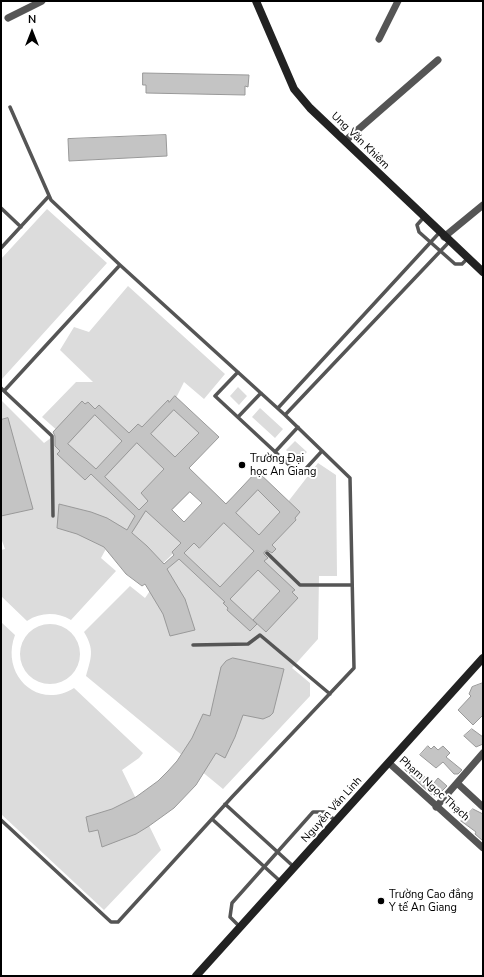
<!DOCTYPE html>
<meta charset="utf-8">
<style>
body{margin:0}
#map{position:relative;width:484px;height:977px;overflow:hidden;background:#fff;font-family:"Nunito Sans",sans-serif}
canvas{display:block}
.frame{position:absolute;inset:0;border:2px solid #000;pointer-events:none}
.north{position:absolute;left:12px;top:12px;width:40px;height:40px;-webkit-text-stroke:3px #fff;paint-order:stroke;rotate:0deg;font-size:11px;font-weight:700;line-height:16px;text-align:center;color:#000}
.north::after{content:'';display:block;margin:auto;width:14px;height:18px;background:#000;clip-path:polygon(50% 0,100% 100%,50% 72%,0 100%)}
</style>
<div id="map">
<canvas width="484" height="977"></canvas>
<div class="frame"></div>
<div class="north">N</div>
</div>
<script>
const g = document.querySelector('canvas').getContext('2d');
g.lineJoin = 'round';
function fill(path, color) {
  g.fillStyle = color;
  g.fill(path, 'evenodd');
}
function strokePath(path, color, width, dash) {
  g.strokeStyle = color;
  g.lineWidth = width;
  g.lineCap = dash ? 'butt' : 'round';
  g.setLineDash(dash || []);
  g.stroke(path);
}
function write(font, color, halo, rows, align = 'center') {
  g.font = font + ' "Nunito Sans",sans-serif';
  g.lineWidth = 4;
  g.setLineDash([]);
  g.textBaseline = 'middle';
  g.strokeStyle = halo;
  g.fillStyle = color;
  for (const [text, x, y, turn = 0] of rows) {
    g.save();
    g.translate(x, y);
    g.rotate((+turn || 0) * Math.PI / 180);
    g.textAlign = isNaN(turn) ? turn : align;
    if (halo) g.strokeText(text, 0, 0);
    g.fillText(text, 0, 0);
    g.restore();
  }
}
const green = new Path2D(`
 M47 209 107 263 2 379 1 378V259Z
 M128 286 225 374 204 399 184 382 175 400 210 431 161 506 189 535 253 479 284 507 318 463 336 475 337 576H319L318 639 292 668 310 683V696L223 789 86 676C91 658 95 650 84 632L130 586 145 598 181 546 158 568 114 534 101 558 116 571 71 620C57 612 41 612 27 621L1 596V550L5 549 1 538V400L44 443 59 432 42 417 76 382H93L60 350 74 327 89 332Z
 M238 387 247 396 239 405 230 396Z
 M260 408 283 429 275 438 252 417Z
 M295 441 307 452 298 461 286 450Z
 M1 622 15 635C0 674 37 711 74 688L143 753 139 758 122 770 161 850 104 910 1 814Z
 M20 654a30 30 0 1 1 60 0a30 30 0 1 1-60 0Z`);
const building = new Path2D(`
 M143 73 249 75 248 87 245 86V95L146 93V85H143Z
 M166 135 167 156 69 161 68 139Z
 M175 396 219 437 189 468 226 504 257 471 300 512 295 518 296 520 272 545 276 549 272 553 267 550 264 552V554L268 558 264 561 295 590 292 592 298 598 266 632 253 620 280 591 258 570 230 599 257 624 250 631 227 610 228 608 223 603 225 602 179 559 167 569 185 599 195 630 170 636 163 614 145 584 142 586 126 574 104 547 77 534 57 528 59 504 91 512 107 518 127 530 135 516 91 474 85 480 57 454 60 451 55 446V436L53 432 82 401 85 404 88 402 95 409 99 405 129 433 138 424 142 427 168 400 169 402ZM174 410 199 433 175 457 151 434ZM95 415 122 441 96 469 68 444ZM137 443 164 469 141 493 148 501 139 510 105 477ZM258 490 280 512 259 535 236 513ZM190 492 202 503 184 522 172 510ZM146 511 181 543 172 552 174 555 164 564 147 546 132 533ZM224 523 254 551 220 587 184 553 194 543 199 548Z
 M8 418 33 509 1 516V420Z
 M233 658 284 669 273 713 270 716 263 719 243 715 235 737 225 758 216 753 196 785 174 808 149 826 136 834 102 847 98 830 89 832 86 817 112 809 136 797 158 781 168 771 177 761 192 738 203 714 210 716 221 667 226 661Z
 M483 683V715L473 725 458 710 471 696 469 694 472 687Z
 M472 729 483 737V744L476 747 464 736Z
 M428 746 431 749 434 746 438 750 443 746 450 753 446 757 462 770 458 774H454L443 762 436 768 420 755Z
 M410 765 433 784 438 778 447 786 437 796 434 797 405 770Z
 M473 809 483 814V841L475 834 476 832 461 821Z`);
const lane = new Path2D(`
 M1 208 21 227
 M424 217 417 225 419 232 455 264H462L468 258
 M1 248 49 196
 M238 372 215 396 300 475 322 451
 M1 388 4 391 120 265
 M4 391 52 436 53 516
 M278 408 440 232
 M285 415 450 241
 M238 417 261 393
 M275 452 298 427
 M267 553 300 585H352
 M193 645 248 644 260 635 330 694
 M225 804 294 867
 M212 819 280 881
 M1 820 111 922H118L232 797 354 668 350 478 285 415 120 265 51 200 10 107
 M240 927 230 917 232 903 313 812H324L335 820`);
const street = new Path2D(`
 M8 18 42 1
 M379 39 398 1
 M345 141 438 60
 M444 237 483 205
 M389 763 483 848
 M457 783 483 807
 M436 807 483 753`);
const secondary = new Path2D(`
 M256 1 294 89 310 108 483 272
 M196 976 483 658`);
const markers = [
 [242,465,4,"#000"],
 [381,901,4,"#000"]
];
const streetNames = [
 ["Ung Văn Khiêm",360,141,44],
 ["Phạm Ngọc Thạch",434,789,42],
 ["Nguyễn Văn Linh",332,810,-48]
];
const poiNames = [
 ["Trường Đại",250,459],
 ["học An Giang",250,472],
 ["Trường Cao đẳng",389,895],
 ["Y tế An Giang",389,908]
];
fill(green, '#dcdcdc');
fill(building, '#c4c4c4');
strokePath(building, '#999', 1);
strokePath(lane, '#555', 3.5);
strokePath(street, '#555', 7);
strokePath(secondary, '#222', 8);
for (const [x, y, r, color] of markers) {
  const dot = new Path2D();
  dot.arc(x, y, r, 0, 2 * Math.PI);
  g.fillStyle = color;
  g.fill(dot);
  strokePath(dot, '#fff', 1.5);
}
write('11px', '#000', '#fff', streetNames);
write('11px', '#000', '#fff', poiNames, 'left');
</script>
